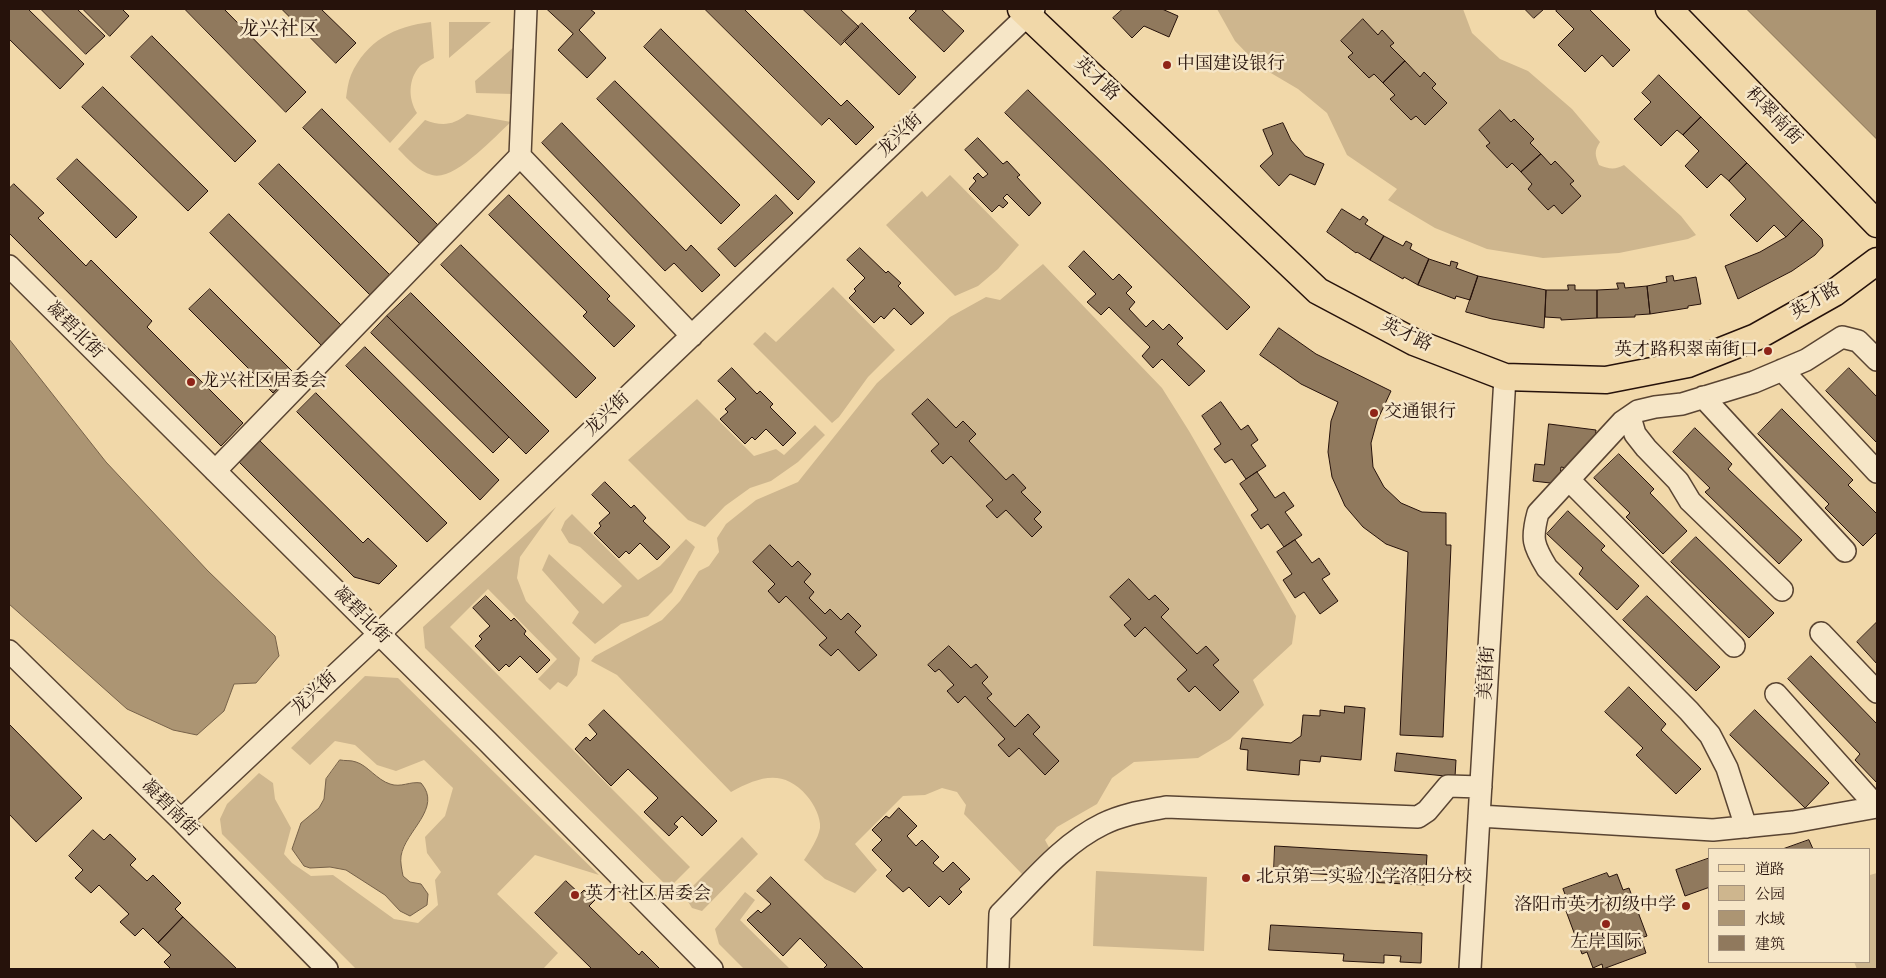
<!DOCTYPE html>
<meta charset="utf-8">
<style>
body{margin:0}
#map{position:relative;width:1886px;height:978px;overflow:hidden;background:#f1d8a9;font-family:"IM FELL DW Pica","Noto Serif SC",serif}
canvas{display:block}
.frame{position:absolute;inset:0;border:10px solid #26120b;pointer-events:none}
.legend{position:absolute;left:1708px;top:848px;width:162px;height:115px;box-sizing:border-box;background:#f6e6c7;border:1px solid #a3917c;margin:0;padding:6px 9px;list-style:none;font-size:15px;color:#26120b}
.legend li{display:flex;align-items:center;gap:10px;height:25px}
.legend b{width:25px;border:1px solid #a3917c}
</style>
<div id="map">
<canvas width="1886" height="978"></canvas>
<div class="frame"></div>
<ul class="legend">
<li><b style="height:6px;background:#f1d8a9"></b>道路</li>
<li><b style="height:14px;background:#ceb68e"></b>公园</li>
<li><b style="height:14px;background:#ac9573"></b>水域</li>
<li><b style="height:14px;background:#90795d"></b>建筑</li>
</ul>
</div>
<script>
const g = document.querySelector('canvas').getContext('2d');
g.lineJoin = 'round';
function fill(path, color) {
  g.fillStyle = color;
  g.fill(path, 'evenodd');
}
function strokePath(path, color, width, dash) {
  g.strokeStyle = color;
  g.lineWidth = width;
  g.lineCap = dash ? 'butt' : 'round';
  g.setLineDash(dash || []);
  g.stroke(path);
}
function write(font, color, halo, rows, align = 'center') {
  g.font = font + ' "IM FELL DW Pica","Noto Serif SC",serif';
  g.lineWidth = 5;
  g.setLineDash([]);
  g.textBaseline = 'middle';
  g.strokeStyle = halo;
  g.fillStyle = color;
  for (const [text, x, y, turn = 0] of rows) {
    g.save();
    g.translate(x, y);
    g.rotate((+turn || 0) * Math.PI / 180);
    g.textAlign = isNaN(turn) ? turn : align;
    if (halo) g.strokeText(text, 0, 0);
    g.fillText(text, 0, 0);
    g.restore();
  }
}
const green = new Path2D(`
 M1217 9H1463L1472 33 1500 59 1528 71 1572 109 1600 142C1594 151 1595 155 1599 165 1609 169 1615 170 1624 165L1681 216 1696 235 1688 239 1619 253 1543 258 1487 249 1435 228 1388 200 1397 189 1347 155 1327 113 1298 89 1259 66 1235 41Z
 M431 22 434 58C430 61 423 63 420 66 408 79 408 99 417 113L390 143 346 98C347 91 348 82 351 75 366 41 395 26 431 22Z
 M449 22H491L449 58Z
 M515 46 513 94 476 93 475 81Z
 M467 114 511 122C495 136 454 182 432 175 418 171 408 159 398 149L425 120C441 126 453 126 467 114Z
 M950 175 1019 245 998 269 978 286 955 296 886 225 922 191 927 197Z
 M1043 264 1162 388 1189 431 1296 616 1292 644 1253 680 1264 705 1230 739 1198 758 1134 762 1112 778 1097 804 1057 827 1045 840 1051 851 1030 874H1022L964 814 966 805 957 792 942 788 925 795 903 796 855 844 877 870 855 893 825 879 804 860C810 851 818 839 820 828 821 818 814 804 807 796 783 768 759 777 731 792L617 675 591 661 595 656 662 620 680 601 699 571 709 566 719 552 717 538 726 524 756 500 798 482 877 383 950 317 986 297 1000 300Z
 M833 287 895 350 868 377 839 417 832 423 753 344 765 332 776 342Z
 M697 399 754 456 776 449 784 455 815 425 825 435 798 462 771 481 750 488 725 506 705 527 688 520 628 460Z
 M556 507 520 557 517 578 526 601 580 658 577 675 567 687 558 682 550 690 538 679 557 659 488 589 450 627 690 867 669 888 425 648 423 627Z
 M572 514 638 580 660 566 686 539 695 547 672 592 648 616 621 624 595 644 572 623 579 612 542 570 549 554 603 604 622 586 580 547 569 543 561 530 565 521Z
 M365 676 398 678 599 875 535 855 497 894 558 953 543 969H356L222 834 220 819 227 804 259 773 273 783 275 799 291 828 284 854 292 863 311 876 333 875 394 919 418 923 438 905 435 880 441 872 427 853 425 837 445 816 453 788 424 760 396 771 377 765 355 745 335 741 310 765 291 748Z
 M742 837 758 854 702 911 692 908 687 900 688 891Z
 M1096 871 1207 877 1204 951 1093 946Z
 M1877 873V969H1857L1854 962H1870V875Z
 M745 892 755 900 740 920 790 969H744L719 944 715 929Z`);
const water = new Path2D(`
 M1747 9H1877V139Z
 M9 339 106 462 208 571 275 636 279 656 256 683 234 684 224 711 197 735 173 730 127 709 9 604Z
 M340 760C345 761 351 760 356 762 367 765 377 780 390 784 401 788 410 781 421 783 443 808 405 831 401 856 400 862 402 870 403 876L410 882 421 884 428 894 427 905 410 916 400 911 385 895 346 870 330 867 310 868 304 866 292 849 301 823 319 808 324 799 326 779Z`);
const building = new Path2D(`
 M9 9H28L84 64 60 89 9 39Z
 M41 9H77L105 36 86 54Z
 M83 9H122L129 16 110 36Z
 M185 9H224L306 92 286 112Z
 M282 9H321L356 43 336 63Z
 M547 9H590L595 13 579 30 606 58 587 78 558 50 573 34Z
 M705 9H744L841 106 847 100 874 127 856 145 829 118 822 125Z
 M803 9H840L859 27 841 45Z
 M914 9H941L964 31 944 52 909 18 916 11Z
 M1123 9H1162L1178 16 1169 37 1144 26 1132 38 1113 18Z
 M1525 9H1544L1534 18Z
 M1559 9H1589L1630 50 1613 67 1602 55 1585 72 1558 45 1574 29 1556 11Z
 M1363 19 1378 35 1382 30 1394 43 1390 46 1405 61 1383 83 1374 74 1369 78 1348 57 1353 53 1341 41Z
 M862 23 916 77 899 95 844 41Z
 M661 29 815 182 798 200 644 47Z
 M152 36 256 141 235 162 131 57Z
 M1405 61 1420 77 1424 72 1436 84 1432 88 1447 103 1425 125 1416 116 1411 120 1390 99 1395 95 1383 83Z
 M1659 75 1701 117 1683 135 1677 130 1661 146 1634 119 1651 102 1642 93Z
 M615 81 740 205 721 224 597 99Z
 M103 87 208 191 188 211 82 107Z
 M1028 90 1250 307 1227 330 1005 113Z
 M322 109 439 226 420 244 303 128Z
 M1500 110 1511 122 1514 119 1534 139 1530 143 1541 154 1521 172 1512 163 1507 168 1486 146 1490 143 1479 130Z
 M1701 117 1747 163 1729 181 1721 174 1707 188 1685 166 1699 151 1683 135Z
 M562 123 686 251 691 245 720 275 702 292 674 263 665 271 542 143Z
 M1283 123 1291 140 1305 156 1324 164 1315 185 1290 174 1279 186 1260 166 1273 154 1263 130Z
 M978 138 1003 164 1007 161 1020 175 1017 177 1041 203 1029 216 1007 194 1003 198 1008 203 1003 208 999 205 992 212 969 189 976 181 973 178 978 173 983 178 988 174 965 150Z
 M1541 154 1551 165 1555 161 1574 181 1570 184 1581 196 1562 214 1554 205 1548 210 1528 189 1532 184 1521 172Z
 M77 159 137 217 116 238 57 179Z
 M1747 163 1803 220 1786 237 1774 225 1757 242 1730 215 1746 199 1729 181Z
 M279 164 390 275 370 295 259 184Z
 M14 184 44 213 38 218 86 266 91 260 152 321 147 327 243 423 221 446 9 233V189Z
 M509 195 610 296 607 299 635 326 614 347 583 316 587 312 489 215Z
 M776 195 793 213 735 267 718 249Z
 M1342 209 1360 220 1363 216 1368 220 1365 224 1384 236 1370 260 1357 252 1356 253 1327 232Z
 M229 214 342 326 322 346 210 233Z
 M1803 220 1822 239 1823 246 1815 255 1792 271 1738 299 1725 266 1760 252 1786 237Z
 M1384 236 1403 246 1406 241 1412 244 1410 249 1429 259 1418 285 1404 277 1403 279 1370 260Z
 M461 245 596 378 576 398 441 265Z
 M860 248 886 273 888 271 901 283 898 286 924 313 911 325 894 308 884 319 881 316 874 323 849 298 856 291 854 289 865 278 847 260Z
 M1084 251 1113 280 1119 274 1132 287 1126 293 1135 302 1129 309 1146 327 1153 320 1163 330 1169 324 1183 338 1177 344 1205 371 1189 386 1162 359 1153 368 1142 356 1150 347 1109 307 1101 315 1087 302 1096 294 1069 267Z
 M1429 259 1450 266 1451 261 1458 263 1456 268 1478 276 1470 300 1456 296 1455 299 1418 285Z
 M1478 276 1546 290 1544 328 1492 319 1466 312Z
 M1673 276 1674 281 1696 277 1701 304 1688 306V308L1650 314 1647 286 1667 282 1666 277Z
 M1617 283H1624L1625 288 1647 286 1650 314 1635 315V317L1597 318V290L1618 289Z
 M1568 285H1575V290H1597V318L1561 320V318L1545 317 1546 290H1568Z
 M210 289 293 372 273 393 189 309Z
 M411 293 549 431 526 454 387 316Z
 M387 316 509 437 493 453 371 333Z
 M1279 328 1316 354 1391 391 1377 421 1371 443 1373 467 1384 487 1401 503 1422 512 1446 513V545H1451L1443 737 1400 735 1408 552 1386 544 1363 527 1345 506 1332 477 1328 452 1331 421 1338 402 1301 384 1260 355Z
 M365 347 499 480 480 500 346 366Z
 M732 368 757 394 760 391 773 404 770 407 796 433 783 446 766 429 755 440 752 437 745 444 720 419 728 412 725 409 736 399 718 381Z
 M1849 368 1877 397V443L1826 391Z
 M316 393 447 523 427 542 297 412Z
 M928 399 956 428 963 421 976 434 969 441 1006 480 1013 474 1026 488 1021 492 1041 512 1034 519 1042 527 1032 537 1006 510 997 518 986 506 993 500 951 456 943 464 931 451 939 444 912 414Z
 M1221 402 1241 430 1248 425 1258 440 1251 445 1266 466 1246 479 1232 459 1225 463 1214 449 1221 444 1202 416Z
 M1782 409 1853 480 1848 485 1877 514V532L1863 546 1825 508 1829 504 1758 434Z
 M1549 424 1596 430 1594 450 1571 469 1561 467 1559 484 1533 481 1535 464 1544 465Z
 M1695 428 1732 464 1728 469 1802 540 1779 564 1705 492 1710 488 1673 452Z
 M260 441 363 543 368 538 397 566 379 584 354 577 239 462Z
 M1619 454 1654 489 1650 493 1687 531 1663 554 1626 517 1630 513 1594 478Z
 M1257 472 1275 498 1284 492 1294 506 1285 512 1302 535 1284 547 1268 524 1261 529 1251 515 1258 510 1240 484Z
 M605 482 631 508 634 505 646 518 643 521 670 547 657 560 640 543 629 554 626 551 619 558 594 533 601 526 599 523 610 513 592 495Z
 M1568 511 1605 546 1601 550 1639 586 1617 610 1579 574 1583 568 1547 534Z
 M1696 537 1774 613 1749 638 1671 562Z
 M1295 540 1312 563 1319 558 1330 574 1322 579 1338 601 1320 614 1304 592 1295 598 1283 580 1292 574 1277 552Z
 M770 545 792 567 798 561 811 574 804 582 814 592 809 598 825 614 830 609 841 620 848 613 861 626 855 632 877 655 859 671 838 649 831 656 819 645 827 638 786 596 779 603 768 591 775 584 753 562Z
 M1129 579 1149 600 1155 595 1169 609 1161 617 1197 654 1206 646 1219 660 1213 665 1239 692 1220 711 1195 686 1189 692 1177 679 1187 670 1145 627 1135 637 1124 625 1131 619 1110 597Z
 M486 596 511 621 514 618 526 631 524 634 550 660 537 673 520 656 509 667 506 664 499 671 475 646 482 639 479 636 490 626 473 608Z
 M1647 596 1720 667 1696 691 1623 620Z
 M1877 622V664L1857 642Z
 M949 646 971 668 976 664 988 677 982 683 992 694 987 698 1015 727 1028 714 1040 727 1033 734 1059 761 1045 775 1019 748 1009 757 998 745 1005 739 965 696 958 703 947 691 954 685 939 669 935 672 928 665Z
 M1811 656 1877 724V783L1855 760 1860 754 1788 679Z
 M1629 687 1666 724 1661 730 1701 769 1676 794 1636 755 1643 748 1605 712Z
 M1345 706 1365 708 1361 760 1321 756 1320 762 1300 760 1299 775 1247 770 1248 750 1240 749 1242 738 1291 743 1301 736 1303 715 1320 716V710L1344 713Z
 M604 710 717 821 702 836 682 816 674 824 678 827 669 836 644 812 658 798 628 769 611 786 575 749 586 737 590 741 597 734 589 725Z
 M1755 710 1829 783 1805 808 1730 735Z
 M9 724 82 798 36 842 9 814Z
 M1397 753 1456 760 1455 777 1395 771Z
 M899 808 917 826 907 836 916 846 922 840 939 857 933 863 943 872 953 862 970 879 959 889 962 892 949 905 940 896 929 907 909 887 903 892 886 876 892 870 872 850 882 840 872 830 886 816 889 818Z
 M93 830 104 840 110 834 136 859 130 865 147 881 153 875 181 903 175 909 183 917 158 943 143 928 135 936 120 922 129 914 99 885 91 893 75 878 83 870 69 856Z
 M1809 840 1813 849H1783Z
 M1275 846 1427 855 1425 885 1348 881 1349 876 1274 871Z
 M1710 858V887L1685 896 1676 870Z
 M1607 873 1609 877 1617 874 1623 890 1629 888 1647 936 1641 938 1646 953 1603 969 1602 964 1593 968 1587 952 1582 954 1566 911 1571 910 1563 889Z
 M771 877 864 969H823L827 965 800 938 783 956 747 920 758 910 761 913 771 904 757 891Z
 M566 881 580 894 584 890 595 900 589 906 639 955 642 951 660 969H592L535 913Z
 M183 917 237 969H171L164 962 171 955 158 943Z
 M1271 925 1422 933 1421 963 1400 962 1401 956 1384 955V963L1343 961 1344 954 1269 950Z`);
const minor = new Path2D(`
 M526 9 520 156 692 336
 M9 266 487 741 712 969
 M1782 370 1877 472
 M1703 397 1845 551
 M1630 417 1635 434 1646 448 1678 481 1690 501 1782 590
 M215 471 520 156
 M1569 480 1734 646
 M1821 633 1877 692
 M9 651 181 820 327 969
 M1776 694 1877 807
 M1479 816 1713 830 1793 822 1877 807
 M181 820 379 634 1034 9
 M1746 827 1727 768 1710 735 1689 711 1547 568C1533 545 1531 539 1538 513L1622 422 1638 411 1655 407 1682 404 1754 382 1806 360 1842 337 1858 341 1877 360
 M998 969 1000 914C1032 882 1062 844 1103 824 1123 814 1145 811 1166 807L1418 817 1427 811 1448 786 1481 787
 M1470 969 1505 377`);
const major = new Path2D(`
 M1021 9 1318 291 1414 342 1505 377 1606 380 1688 364 1756 337 1834 293 1877 261
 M1669 9 1877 224`);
const markers = [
 [1167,65,5,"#8f2418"],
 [1768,351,5,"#8f2418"],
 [191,382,5,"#8f2418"],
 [1374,413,5,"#8f2418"],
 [1246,878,5,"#8f2418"],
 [575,895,5,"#8f2418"],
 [1686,906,5,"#8f2418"],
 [1606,924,5,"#8f2418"]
];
const poiNames = [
 ["中国建设银行",1177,65],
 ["英才路积翠南街口",1758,351,"right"],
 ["龙兴社区居委会",201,382],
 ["交通银行",1384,413],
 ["北京第二实验小学洛阳分校",1256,878],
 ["英才社区居委会",585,895],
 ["洛阳市英才初级中学",1676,906,"right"],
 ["左岸国际",1606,943,"center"]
];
const streetNames = [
 ["英才路",1096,80,43],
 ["积翠南街",1773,117,46],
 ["龙兴街",901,136,-44],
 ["英才路",1816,302,-31],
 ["凝碧北街",74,331,45],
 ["英才路",1406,336,25],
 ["龙兴街",608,415,-44],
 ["凝碧北街",361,616,45],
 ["美茵街",1488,673,-87],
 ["龙兴街",315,694,-43],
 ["凝碧南街",169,809,45]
];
const quarterNames = [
 ["龙兴社区",279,31]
];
fill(green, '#ceb68e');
fill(water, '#ac9573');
strokePath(water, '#766149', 1);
fill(building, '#90795d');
strokePath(building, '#26120b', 1);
strokePath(minor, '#594432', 24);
strokePath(major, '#26120b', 29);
strokePath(minor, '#f6e6c7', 21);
strokePath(major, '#f1d8a9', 26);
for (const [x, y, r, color] of markers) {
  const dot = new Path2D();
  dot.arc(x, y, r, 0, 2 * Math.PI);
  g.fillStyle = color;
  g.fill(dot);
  strokePath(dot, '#f6e6c7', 2);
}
write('18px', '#26120b', '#f6e6c7', poiNames, 'left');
write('18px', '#26120b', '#f6e6c7', streetNames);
write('20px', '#26120b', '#f6e6c7', quarterNames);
</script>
